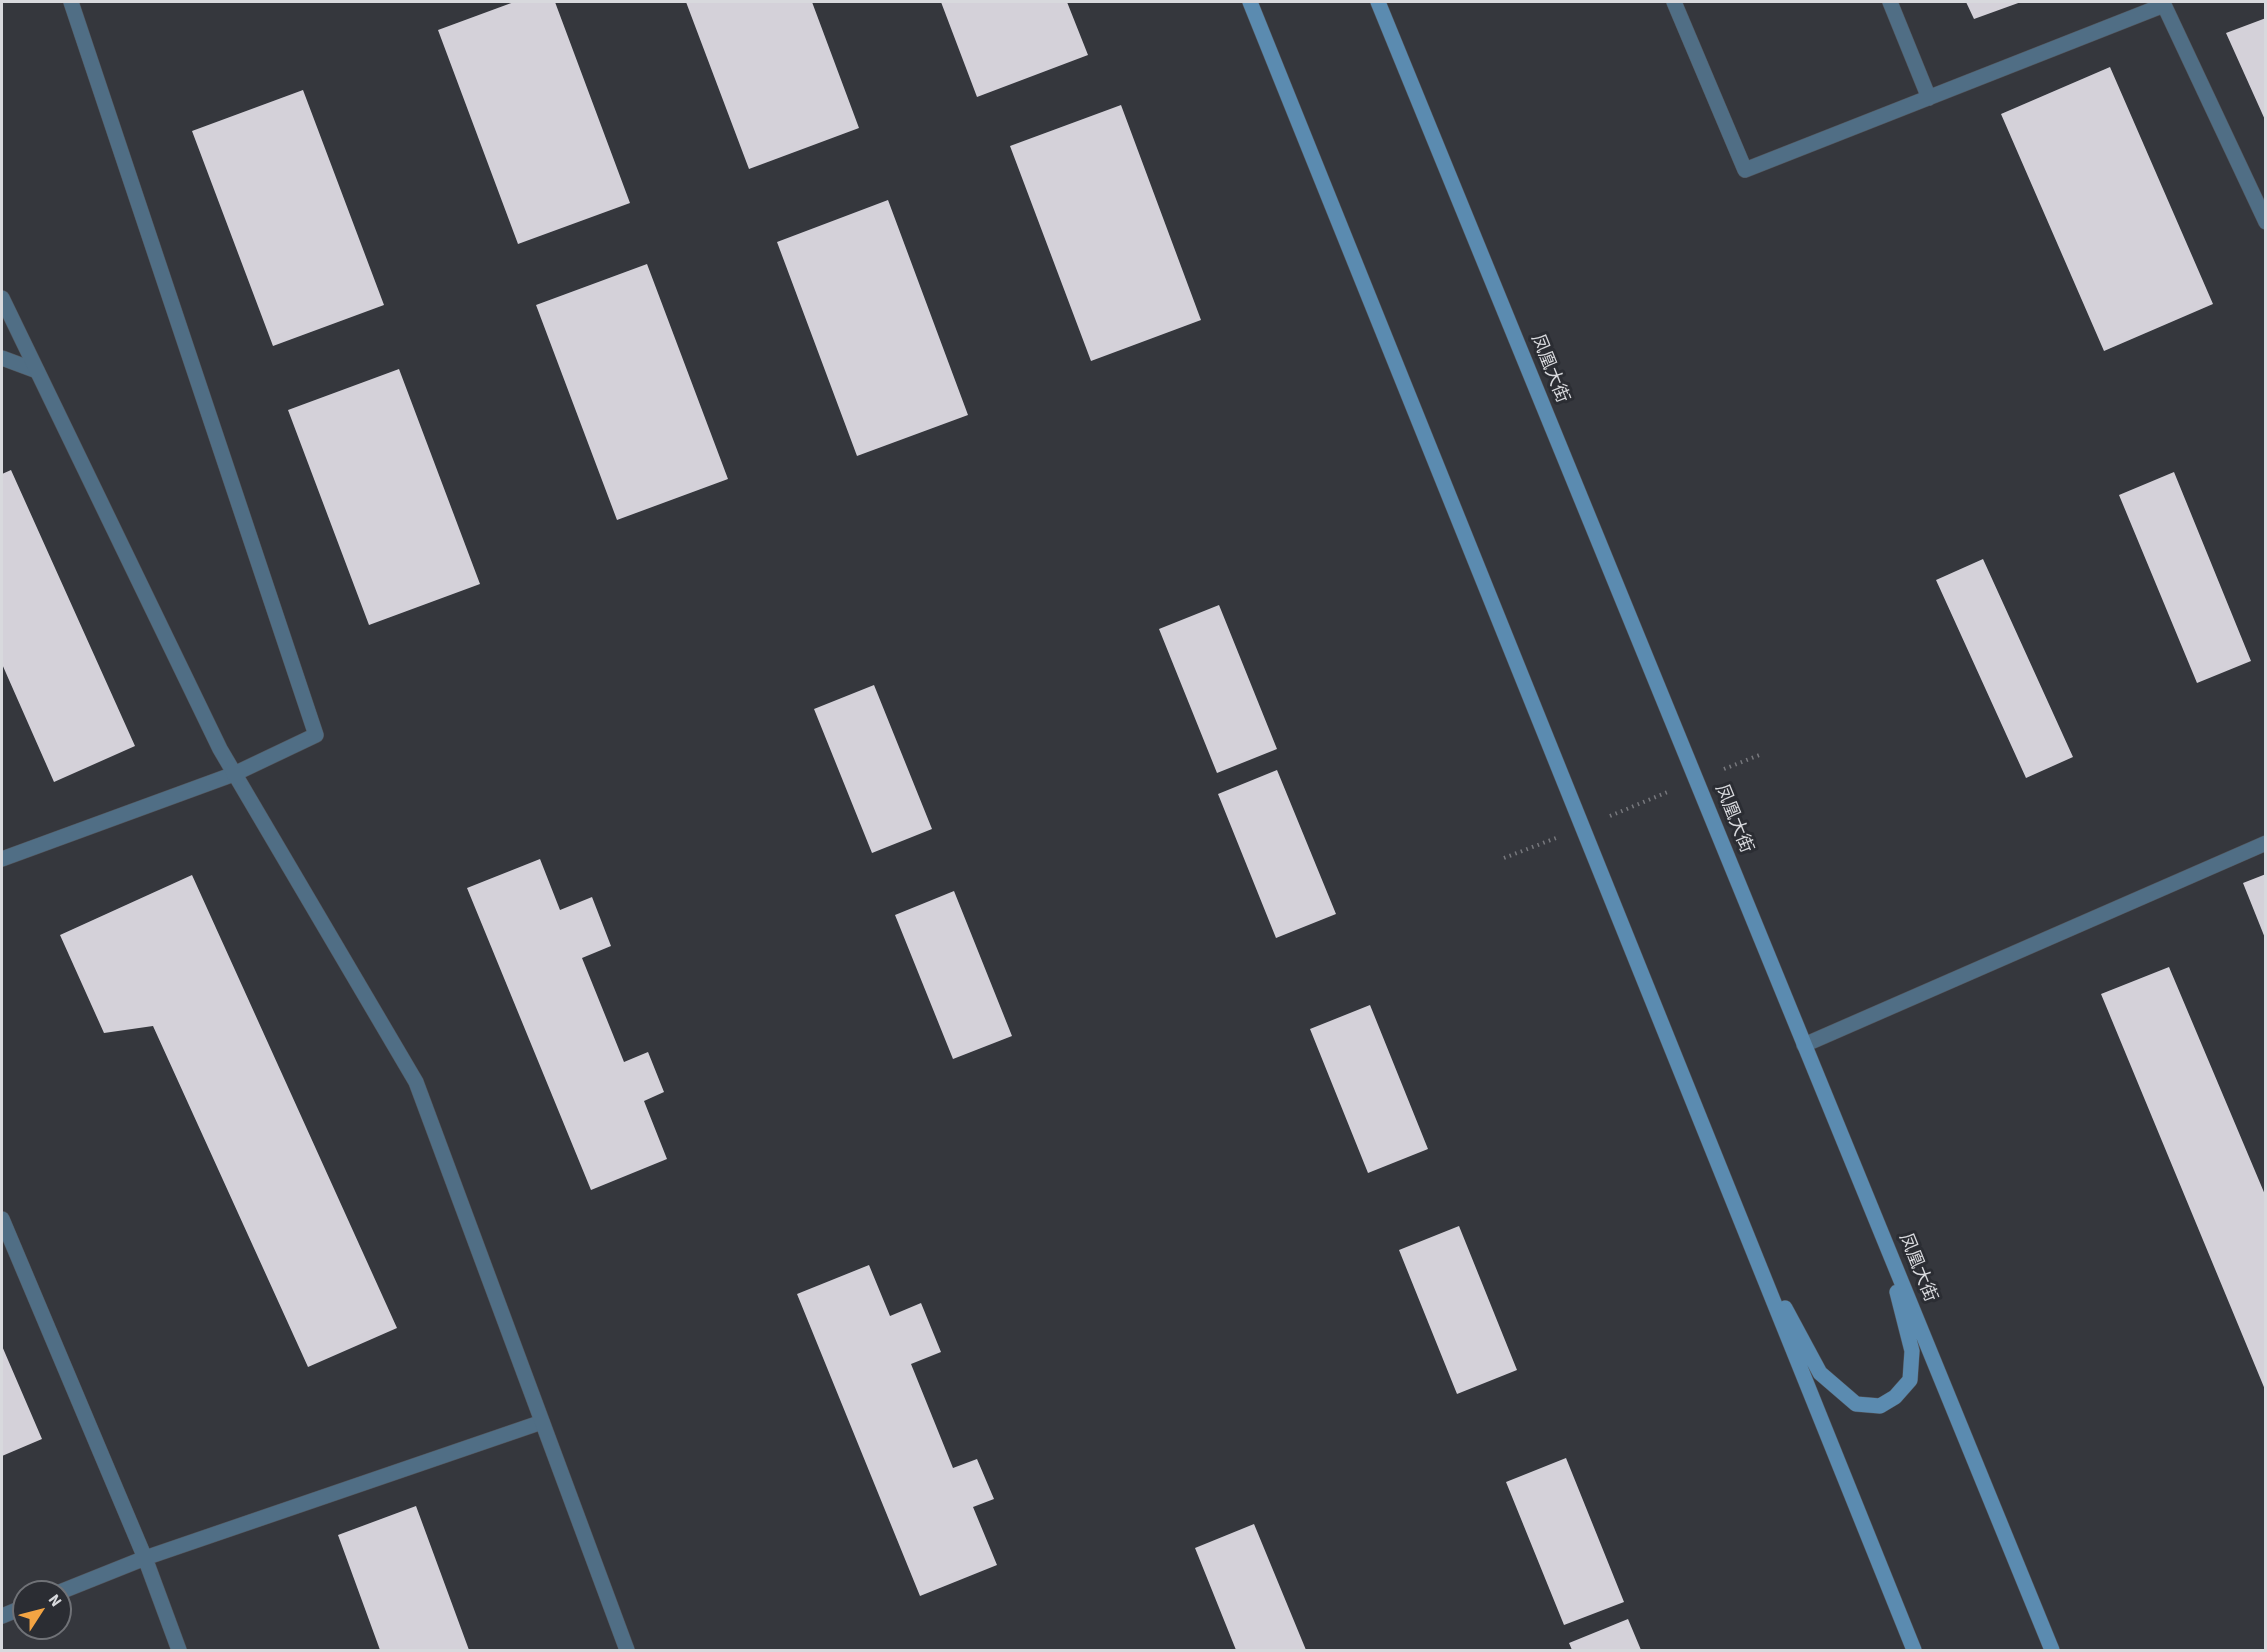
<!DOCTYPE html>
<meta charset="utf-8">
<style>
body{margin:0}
#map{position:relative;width:2267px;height:1652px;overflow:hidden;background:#35373d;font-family:"Source Sans 3",sans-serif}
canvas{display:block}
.frame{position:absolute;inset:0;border:3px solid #d8d9dd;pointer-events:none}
.north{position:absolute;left:12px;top:1580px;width:60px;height:60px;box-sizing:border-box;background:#2b2d33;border:2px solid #707277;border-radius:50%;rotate:54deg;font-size:16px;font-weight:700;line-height:24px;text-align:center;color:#d8d9dd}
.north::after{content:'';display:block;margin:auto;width:21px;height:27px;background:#f3a443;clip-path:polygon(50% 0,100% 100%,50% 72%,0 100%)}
</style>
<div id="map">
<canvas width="2267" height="1652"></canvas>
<div class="frame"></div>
<div class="north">N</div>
</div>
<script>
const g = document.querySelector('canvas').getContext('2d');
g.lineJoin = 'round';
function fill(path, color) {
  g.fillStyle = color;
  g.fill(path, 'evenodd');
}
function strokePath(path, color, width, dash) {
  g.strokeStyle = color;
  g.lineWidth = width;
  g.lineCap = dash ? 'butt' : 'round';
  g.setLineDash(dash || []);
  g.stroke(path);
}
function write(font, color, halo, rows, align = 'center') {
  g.font = font + ' "Source Sans 3","Noto Sans SC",sans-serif';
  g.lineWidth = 6;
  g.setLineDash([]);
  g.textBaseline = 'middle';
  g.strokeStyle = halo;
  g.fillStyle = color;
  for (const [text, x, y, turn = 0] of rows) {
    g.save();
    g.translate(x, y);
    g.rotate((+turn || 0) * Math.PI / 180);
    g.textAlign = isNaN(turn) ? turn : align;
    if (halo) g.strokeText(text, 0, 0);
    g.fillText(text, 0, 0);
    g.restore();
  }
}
const building = new Path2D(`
 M514 2H555L630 203 518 244 438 30Z
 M686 2H812L859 128 749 169Z
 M941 2H1067L1088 55 977 97Z
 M1966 2H2021L1974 19Z
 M2266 18V122L2226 33Z
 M2110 67 2213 304 2104 351 2001 114Z
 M303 90 384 305 273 346 192 131Z
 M1121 105 1201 320 1091 361 1010 146Z
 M888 200 968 415 857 456 777 242Z
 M647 264 728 479 617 520 536 305Z
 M399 369 480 584 369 625 288 410Z
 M11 470 135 746 54 782 2 664V474Z
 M2174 472 2251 661 2197 683 2119 495Z
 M1983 559 2073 757 2026 778 1936 580Z
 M1219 605 1277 749 1217 773 1159 629Z
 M874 685 932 829 872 853 814 709Z
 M1277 770 1336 914 1276 938 1218 794Z
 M540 859 560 910 592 897 611 946 582 958 624 1062 648 1052 664 1092 644 1101 667 1159 591 1190 467 888Z
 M2266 874V938H2265L2243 883Z
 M192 875 397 1328 308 1367 153 1026 104 1033 60 935Z
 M954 891 1012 1036 953 1059 895 915Z
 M2169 967 2266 1197V1392L2101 994Z
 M1370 1005 1428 1149 1368 1173 1310 1029Z
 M1459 1226 1517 1370 1457 1394 1399 1250Z
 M869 1265 890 1316 921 1303 941 1352 911 1364 953 1468 977 1459 994 1499 973 1507 997 1565 920 1596 797 1294Z
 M2 1346 42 1439 2 1456Z
 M1566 1458 1624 1602 1564 1625 1506 1482Z
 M416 1506 469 1650H380L338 1535Z
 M1254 1524 1306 1650H1236L1195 1548Z
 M1628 1619 1641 1650H1572L1569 1643Z`);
const path = new Path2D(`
 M1724 769 1762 754
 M1610 816 1670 791
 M1504 858 1556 838`);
const lane = new Path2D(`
 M2 358 37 371
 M2 859 234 774
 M2 1219 145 1558 179 1650
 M60 1592 145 1558 542 1422
 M2 1616 24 1607`);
const street = new Path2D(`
 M71 2 316 735 234 774
 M1674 2 1745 170 2164 5 2266 222
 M1890 2 1929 98
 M2 298 220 749 416 1082 627 1650
 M1804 1045 2266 843`);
const secondary = new Path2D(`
 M1250 2 1914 1650
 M1378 2 2052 1650
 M1785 1308 1820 1373 1856 1404 1880 1406 1895 1397 1910 1380 1912 1351 1897 1292`);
const streetNames = [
 ["凤凰大街",1549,369,68],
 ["凤凰大街",1733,819,68],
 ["凤凰大街",1917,1268,68]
];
fill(building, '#d4d1d9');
strokePath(lane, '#52545a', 16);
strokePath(street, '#52545a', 16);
strokePath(secondary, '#52545a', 16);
strokePath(path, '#77787d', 4, [1.5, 4.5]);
strokePath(lane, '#506e85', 15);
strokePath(street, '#506e85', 15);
strokePath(secondary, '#5b8bb0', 15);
write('18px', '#d8d9dd', '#2b2d33', streetNames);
</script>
